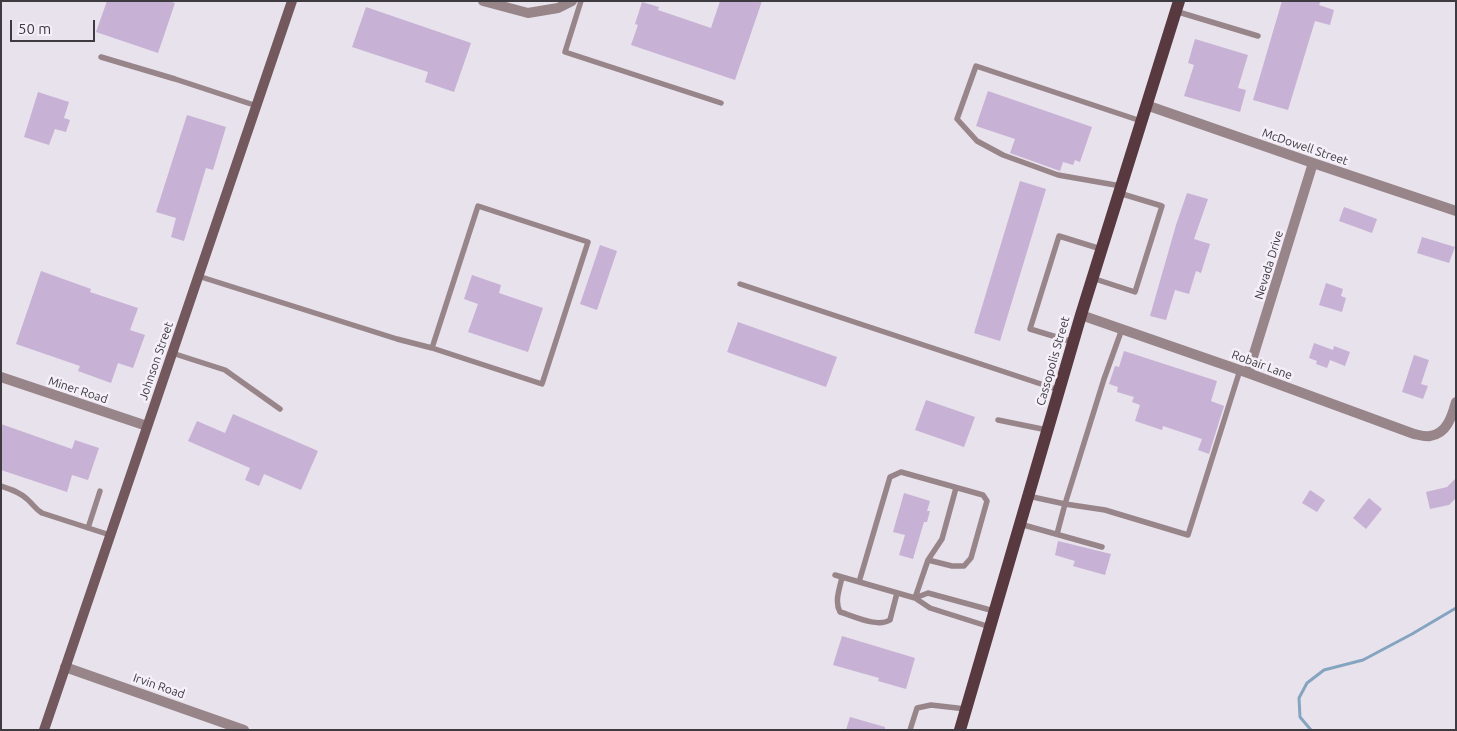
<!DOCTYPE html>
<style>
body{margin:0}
#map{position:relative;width:1457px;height:731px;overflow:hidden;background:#e8e2ec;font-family:Ubuntu,sans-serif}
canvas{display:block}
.frame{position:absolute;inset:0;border:2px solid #3d3b3f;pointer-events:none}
.scale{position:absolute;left:10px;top:20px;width:85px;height:22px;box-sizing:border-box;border:2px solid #3d3b3f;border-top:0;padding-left:6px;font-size:15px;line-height:18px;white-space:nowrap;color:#3d3b3f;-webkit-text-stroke:4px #f5eff9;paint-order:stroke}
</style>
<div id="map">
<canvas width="1457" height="731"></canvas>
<div class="frame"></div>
<div class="scale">50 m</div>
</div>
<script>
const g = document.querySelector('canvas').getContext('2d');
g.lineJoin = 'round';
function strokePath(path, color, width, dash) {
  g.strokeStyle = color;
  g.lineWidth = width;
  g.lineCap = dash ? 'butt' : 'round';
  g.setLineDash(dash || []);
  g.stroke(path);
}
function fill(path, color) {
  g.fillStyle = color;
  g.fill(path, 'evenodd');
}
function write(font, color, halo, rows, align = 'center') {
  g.font = font + ' Ubuntu,sans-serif';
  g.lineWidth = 5;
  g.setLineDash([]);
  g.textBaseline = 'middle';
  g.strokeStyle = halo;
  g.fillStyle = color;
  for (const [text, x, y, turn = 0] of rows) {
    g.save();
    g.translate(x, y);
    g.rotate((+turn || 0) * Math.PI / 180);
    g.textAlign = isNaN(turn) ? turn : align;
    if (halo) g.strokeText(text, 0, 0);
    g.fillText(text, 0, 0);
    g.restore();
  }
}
const stream = new Path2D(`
 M1311 730 1300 717 1299 698 1307 683 1324 670 1363 660 1412 634 1456 608`);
const building = new Path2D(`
 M107 1H168L175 3 158 53 96 32Z
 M720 1H762L735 80 631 45 638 25 635 24 642 2 659 7 658 10 711 28Z
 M1282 1H1321L1319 5 1334 10 1330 25 1315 21 1288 110 1253 100Z
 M366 7 471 43 454 92 425 82 428 72 352 47Z
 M1195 39 1248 55 1238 88 1246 90 1240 112 1184 96 1194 65 1188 63Z
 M988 91 1092 127 1080 162 1075 160 1073 165 1063 162 1060 171 1010 153 1015 139 976 126Z
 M38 92 69 102 64 118 70 120 66 132 55 129 49 145 24 137Z
 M187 115 226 127 213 170 206 168 184 241 171 237 176 218 156 212Z
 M1020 181 1046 189 1000 341 974 333Z
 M1187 193 1208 199 1194 239 1210 244 1201 273 1196 271 1189 294 1175 290 1166 320 1150 316 1176 225Z
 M1344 207 1377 219 1372 233 1339 221Z
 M1422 237 1455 247 1449 263 1417 253Z
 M600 245 617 251 597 310 580 304Z
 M41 271 91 289 90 292 138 308 130 330 145 335 133 368 118 363 111 383 78 371 80 366 16 344Z
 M472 275 501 285 499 293 543 308 528 352 468 332 478 304 464 299Z
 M1326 283 1343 289 1341 296 1346 298 1342 312 1319 305Z
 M738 322 837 357 826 387 727 352Z
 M1314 343 1333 350 1334 346 1350 352 1345 366 1330 360 1327 368 1316 364 1317 361 1309 358Z
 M1124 351 1217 381 1211 401 1224 406 1209 454 1198 450 1202 439 1163 426 1162 430 1135 421 1140 405 1132 402 1134 397 1117 392 1118 387 1109 384 1115 366 1119 367Z
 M1414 355 1429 360 1421 384 1428 386 1423 399 1402 392Z
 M926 400 975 417 964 447 915 430Z
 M233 414 318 451 301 490 264 474 259 486 245 480 250 468 188 441 197 421 225 433Z
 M1 424 72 449 75 440 99 448 88 480 72 475 67 492 1 470Z
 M1456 478V498L1449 505 1430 509 1426 492 1447 487Z
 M1310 490 1325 500 1317 512 1302 503Z
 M904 493 930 501 927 511H930L927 522H924L913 559 899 555 905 535 893 532Z
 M1369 498 1382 509 1366 529 1353 518Z
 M1058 541 1111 554 1105 575 1073 566 1075 561 1055 555Z
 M842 636 915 658 906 689 878 681 879 678 833 665Z
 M850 717 885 727V730H846Z`);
const lane = new Path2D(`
 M581 1 565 52 721 103
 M1175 11 1258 36
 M101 57 175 79 257 106
 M1121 186 1058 175 1003 155 977 141 957 119 976 66 1141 121
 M198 276 397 339 432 348 542 384 588 242 478 206 432 348
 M1092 278 1135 292 1162 206 1119 193
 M740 284 1059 390
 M1073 342 1030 329 1059 236 1101 249
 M172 353 225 370 280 409
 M998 420 1047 430
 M1 486C10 489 20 492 27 499 33 504 35 509 42 513L110 535
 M1028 496 1065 504 1104 379 1122 329
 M1020 524 1102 547
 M88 528 100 491
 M1057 534 1065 504 1105 510 1188 535 1240 370
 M928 560 942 539 956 488
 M835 575 915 598 930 608 990 627
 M842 577C840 588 834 601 840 612 854 616 877 628 890 620L897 593
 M859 582 890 477 901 472 983 495 987 501 971 558 964 566H952L928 560 915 598
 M915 598 928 593 994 611
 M910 730 917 708 931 705 966 709`);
const street = new Path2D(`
 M483 1 528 13 558 8 572 1
 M1146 105 1313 163 1456 211
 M1081 315 1248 373 1414 434C1419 435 1425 437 1430 436 1447 434 1452 416 1456 402
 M1248 373 1313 163
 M1 377 147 426
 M65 667 244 730`);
const secondary = new Path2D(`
 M44 730 292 1`);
const primary = new Path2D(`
 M960 730 1081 315 1179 1`);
const streetNames = [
 ["McDowell Street",1305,147,19],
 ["Nevada Drive",1269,265,-73],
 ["Johnson Street",156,361,-71],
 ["Cassopolis Street",1053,361,-74],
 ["Robair Lane",1262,365,20],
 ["Miner Road",78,390,18],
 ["Irvin Road",159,686,19]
];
strokePath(stream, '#84a4c0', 3);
fill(building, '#c7b1d4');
strokePath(lane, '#988589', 5.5);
strokePath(street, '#988589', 10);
strokePath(secondary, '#73585d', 10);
strokePath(primary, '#58393f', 12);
write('12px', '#3d3b3f', '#f5eff9', streetNames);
</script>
